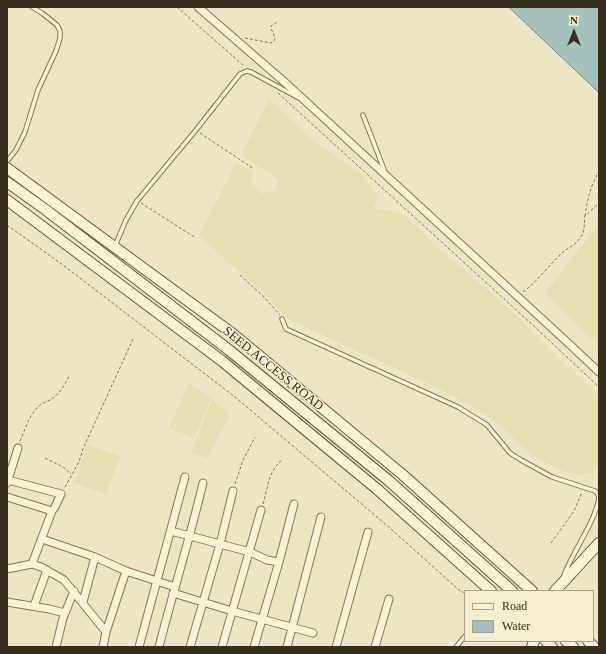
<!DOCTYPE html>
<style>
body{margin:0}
#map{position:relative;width:606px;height:654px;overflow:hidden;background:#ece6c4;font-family:"Times New Roman",serif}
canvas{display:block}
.frame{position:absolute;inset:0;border:8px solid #372e1e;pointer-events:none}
.legend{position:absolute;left:464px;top:590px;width:130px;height:52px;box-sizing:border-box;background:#f4efd3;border:1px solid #a8a28b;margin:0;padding:5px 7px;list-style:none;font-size:12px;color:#372e1e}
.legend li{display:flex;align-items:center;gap:8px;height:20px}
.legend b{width:20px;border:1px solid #a8a28b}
.north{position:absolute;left:554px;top:12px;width:40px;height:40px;-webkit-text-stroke:3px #f4efd3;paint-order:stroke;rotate:0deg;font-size:11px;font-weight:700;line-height:16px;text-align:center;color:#372e1e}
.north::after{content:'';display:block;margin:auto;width:14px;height:18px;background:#372e1e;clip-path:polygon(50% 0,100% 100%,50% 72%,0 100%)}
</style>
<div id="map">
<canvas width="606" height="654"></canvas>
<div class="frame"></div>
<ul class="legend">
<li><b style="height:5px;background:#f8f2d7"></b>Road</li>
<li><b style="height:11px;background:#a6c0bc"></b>Water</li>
</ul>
<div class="north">N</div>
</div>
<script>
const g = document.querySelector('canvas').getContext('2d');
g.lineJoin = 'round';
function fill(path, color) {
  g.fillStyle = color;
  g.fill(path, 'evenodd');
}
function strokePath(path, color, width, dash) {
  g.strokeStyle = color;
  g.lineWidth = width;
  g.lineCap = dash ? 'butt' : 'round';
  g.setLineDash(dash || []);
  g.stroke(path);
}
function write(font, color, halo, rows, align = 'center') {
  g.font = font + ' "Times New Roman",serif';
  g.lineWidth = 3;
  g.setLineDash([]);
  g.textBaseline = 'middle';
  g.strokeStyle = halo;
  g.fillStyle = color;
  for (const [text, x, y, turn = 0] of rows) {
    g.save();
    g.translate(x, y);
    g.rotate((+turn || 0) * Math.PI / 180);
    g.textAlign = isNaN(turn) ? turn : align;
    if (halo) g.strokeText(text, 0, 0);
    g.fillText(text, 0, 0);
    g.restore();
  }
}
const farmland = new Path2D(`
 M269 99 312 140 361 174 378 195 374 209H384L405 215 437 247 512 311 566 365 599 395V466L592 473 578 475 562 471 540 460 520 445 503 428 486 415 464 402 429 384 288 319 259 288 247 279 199 235 236 163 254 173 251 183 261 194 275 190 279 180 241 155Z
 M599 224V347L545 293Z
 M189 382 211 398 194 438 169 428Z
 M212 399 230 415 207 458 191 453Z
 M87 445 120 456 106 495 74 483Z`);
const water = new Path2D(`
 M509 7H599V93L594 88Z`);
const path = new Path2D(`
 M177 7 244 66
 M245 38 271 43 275 40C275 34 270 30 271 26L277 22
 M278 93 536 328 599 387
 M200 133 254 169
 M141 203 196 238
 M585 216C587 200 591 185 599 171
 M7 225 63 265 235 397 390 528 459 590 465 593
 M240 275 264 297 280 315
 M523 292C538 281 548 266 561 254 569 246 575 247 582 235 585 229 584 223 585 216L598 204
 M20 441C25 430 29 415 39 406 42 403 46 402 50 400 59 395 65 385 69 376
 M45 458 63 467 71 474
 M235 484 243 460 255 437
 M65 487 79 462 83 449 133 339
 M263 504C268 488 268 471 282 460
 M551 543 574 511 582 492`);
const lane = new Path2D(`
 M363 115 385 172
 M7 161 16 150 25 132 38 90 56 51 60 38V31L57 25 42 13 32 7
 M115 246 126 220 137 201 196 130 240 74 247 71 251 72 299 98
 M282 319 286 329 458 407 487 425 510 453 521 460 552 477 595 491 598 494 599 498
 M563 578C572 552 595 523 599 498
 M456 647 465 636`);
const street = new Path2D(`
 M198 7 289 86 567 342 599 372
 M8 480 61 494 55 507 52 511 32 564
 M7 483 18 448
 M7 497 52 511
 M171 531 250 552 267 560 279 562 254 647
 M42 539 95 557 126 571 175 587
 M279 562 294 504
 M7 569 32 564 41 567 64 580 106 632 103 647
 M173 593 232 611 313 633
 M7 602 49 609 65 613
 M83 602 95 557
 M34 606 47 570
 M106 632 126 571
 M56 647 63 618 74 591
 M139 647 185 477
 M159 647C173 592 190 538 203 483
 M190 647 220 544 233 491
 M222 647 261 510
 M287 647 321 517
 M336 647 368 532
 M375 647 389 599`);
const secondary = new Path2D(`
 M7 168 233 334 403 475 532 591
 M7 182 46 210 229 350 388 480 512 591
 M7 200 222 361 377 489 491 591
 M555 591 599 543
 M546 641 552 647
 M566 641 573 647
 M588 641 594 647
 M532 647 534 641`);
const streetNames = [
 ["SEED ACCESS ROAD",273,369,39]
];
fill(farmland, '#e2e1b1');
fill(water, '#a6c0bc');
strokePath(water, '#6d8d8a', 1);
strokePath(lane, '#86785b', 5.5);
strokePath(street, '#86785b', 9);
strokePath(secondary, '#68593e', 12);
strokePath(path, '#86785b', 1, [3, 2]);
strokePath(lane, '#f8f2d7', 3.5);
strokePath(street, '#f8f2d7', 7);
strokePath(secondary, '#f8f2d7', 10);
write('13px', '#372e1e', '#f4efd3', streetNames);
</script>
